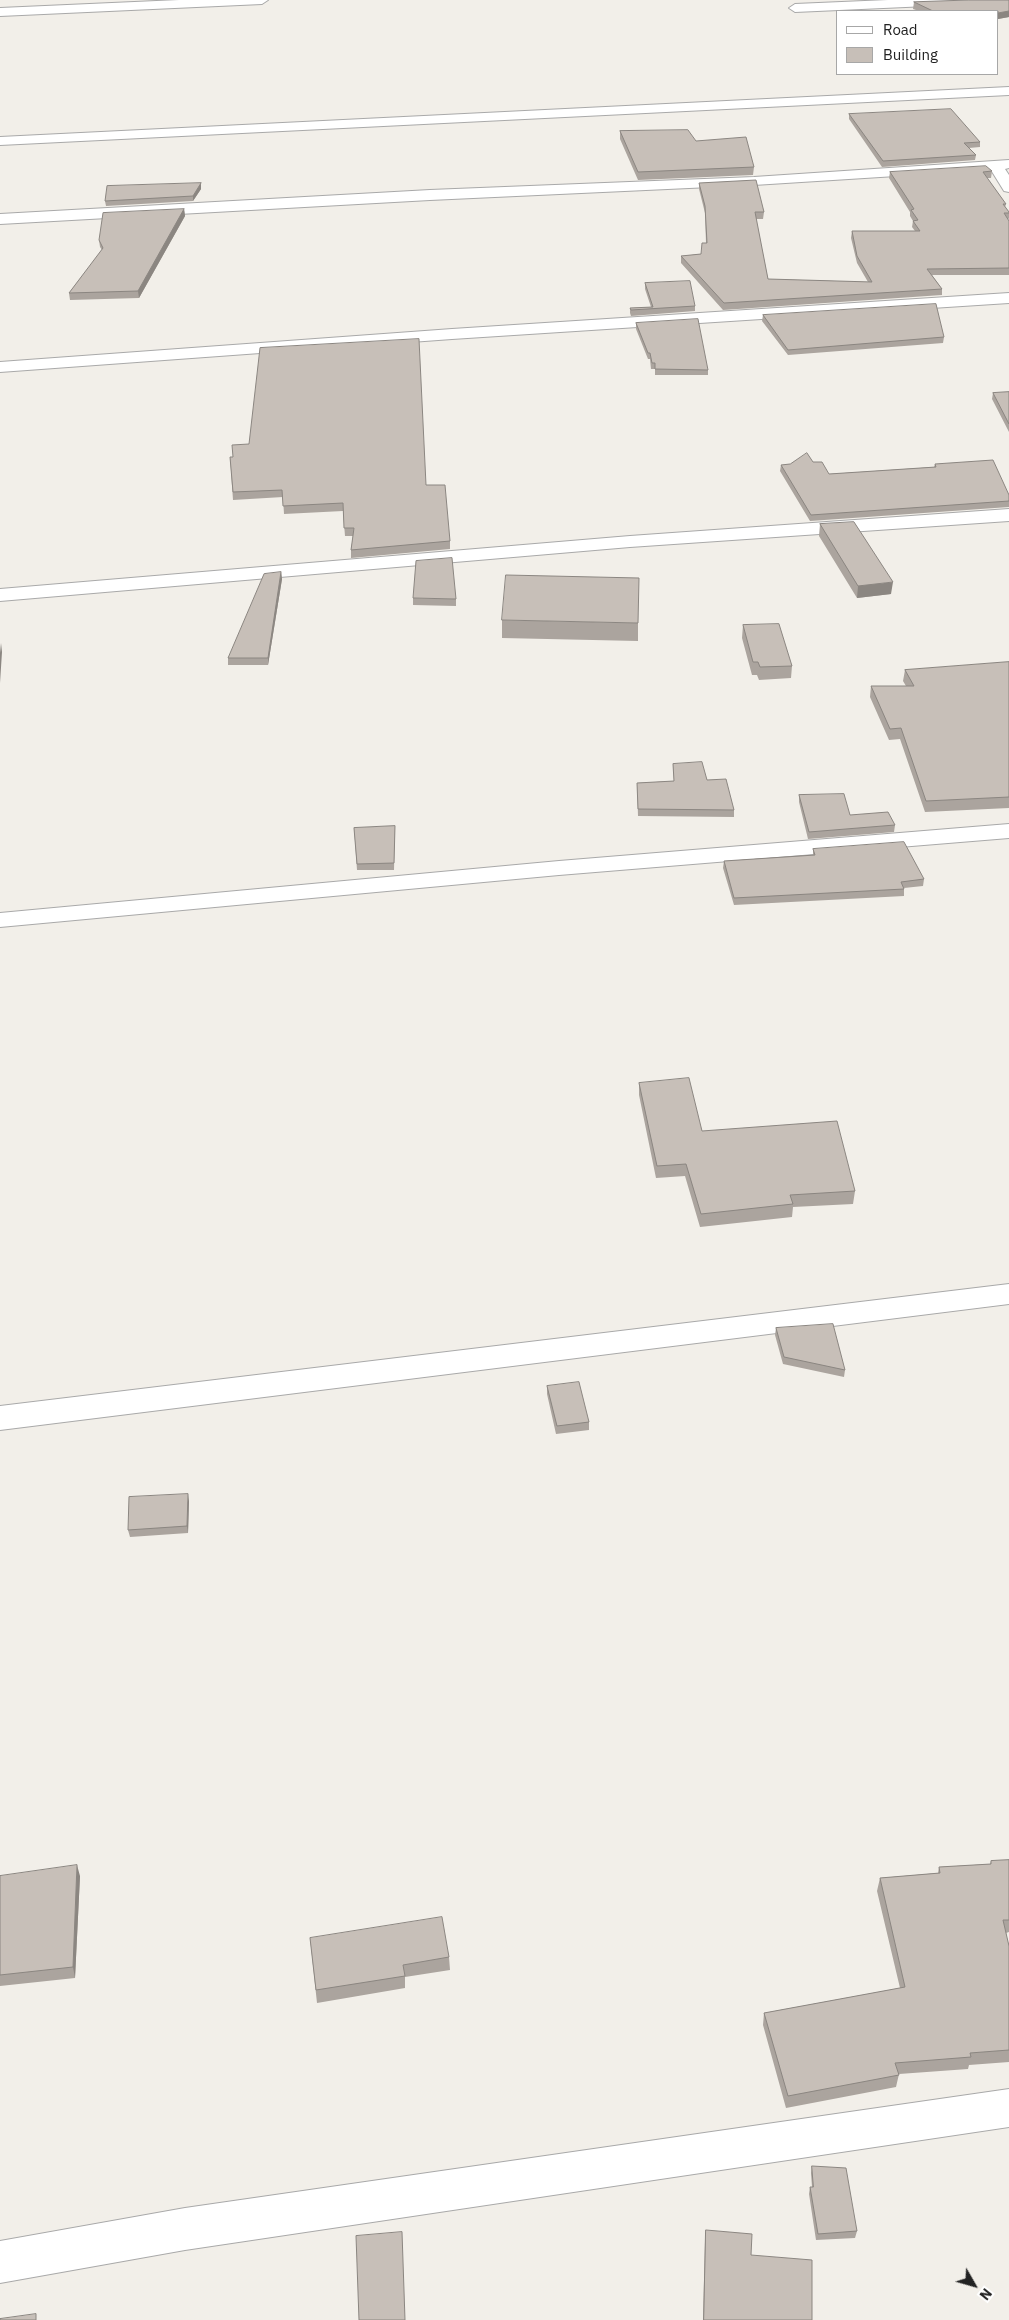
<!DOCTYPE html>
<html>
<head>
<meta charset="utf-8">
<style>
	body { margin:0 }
	#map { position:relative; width:1009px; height:2320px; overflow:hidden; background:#f2efe9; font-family:"IBM Plex Sans",sans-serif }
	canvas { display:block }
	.legend { position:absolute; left:836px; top:10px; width:162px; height:65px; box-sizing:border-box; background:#fff; border:1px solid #a7a7a7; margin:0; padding:6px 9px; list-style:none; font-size:15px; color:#222 }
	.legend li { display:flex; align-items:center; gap:10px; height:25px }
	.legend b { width:25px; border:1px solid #a7a7a7 }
	.north { position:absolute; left:949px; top:2260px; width:50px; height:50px; -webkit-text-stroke:4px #fff; paint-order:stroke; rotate:128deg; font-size:14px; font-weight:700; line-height:20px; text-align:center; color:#222 }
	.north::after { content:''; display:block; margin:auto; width:18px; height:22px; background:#222; clip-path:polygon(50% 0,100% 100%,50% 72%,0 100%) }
</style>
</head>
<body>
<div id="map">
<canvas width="1009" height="2320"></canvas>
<ul class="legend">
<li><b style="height:6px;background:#fff"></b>Road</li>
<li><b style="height:14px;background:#c7bfb8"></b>Building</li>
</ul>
<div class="north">N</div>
</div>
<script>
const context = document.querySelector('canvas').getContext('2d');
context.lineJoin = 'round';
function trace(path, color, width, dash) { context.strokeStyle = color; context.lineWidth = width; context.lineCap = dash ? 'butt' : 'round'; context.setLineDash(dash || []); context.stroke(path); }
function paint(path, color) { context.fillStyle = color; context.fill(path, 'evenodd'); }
const street = new Path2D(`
	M179 0H268L262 4 0 16V8Z
	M888 0H978L972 4 795 12 789 8 795 4Z
	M1009 87V95L0 145V137Z
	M1009 160V168L1005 169 1009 175V192L1004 191 991 170 754 185 430 200 0 224V214L430 190 754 177Z
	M1009 293V303L452 339 0 372V362L452 329Z
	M1009 509V521L630 547 0 601V589L630 536Z
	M1009 824V838L559 875 0 927V913L559 861Z
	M1009 1284V1304L0 1430V1406Z
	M1009 2089V2127L185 2250 0 2283V2241L185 2208Z`);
trace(street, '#a9a9a9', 2);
paint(street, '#fff');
paint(new Path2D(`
	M1009 0V17L998 19V11H919L913 9 914 2Z
	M849 114 980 142V147L969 148 976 155 975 160 882 167 849 119Z
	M620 131 696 141 754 167 753 175 638 180 620 139Z
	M992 171 991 178H987L1006 204 1005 207 1009 212V218L1008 220 1009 221V275H932L942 289V295L723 310 681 263V256L701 254 706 243 705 213 699 189V183L764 212 763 219H756L768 279 868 282 857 263 851 238 852 231H915L912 227 913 221 910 216V212L889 178 890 172Z
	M201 183V189L193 201 106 206 105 201Z
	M184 209 185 216 139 298 70 300 69 293 102 250 100 247 99 240Z
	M645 283 695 306V311L631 316 630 313V308L651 307 645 289Z
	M763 315 944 337 943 343 788 355 762 321Z
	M636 323 708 370V375H655V369H651L650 359H648L636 329Z
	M1009 392V432L992 399 993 393Z
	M230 457 426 485 450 541V549L351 558V550L353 536H345L343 511 284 514 283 497 233 500Z
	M813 462 829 474 934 467 935 464 1009 495V507L810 521 780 471 781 465Z
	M820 524 891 594 857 598 819 536Z
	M281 572 282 579 268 665H228V658Z
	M413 598 456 599V606L413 605Z
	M502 620 638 623V641L502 638Z
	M743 625 792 666 791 678 759 680 757 675H752L742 638Z
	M1009 662V808L925 812 900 739 889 740 870 697 871 686H906L903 681 905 670Z
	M673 764 707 780 734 810V817L638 816 637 783 674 781Z
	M799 795 850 815 895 825 894 832 808 839 799 802Z
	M395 826 394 870H357L354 828Z
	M813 849 924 879 923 886 904 888V896L734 905 723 868 724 861 813 855Z
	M639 1083 702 1131 855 1191 853 1204 793 1207 792 1217 700 1227 685 1176 656 1178 639 1095Z
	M776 1328 845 1370 844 1377 783 1364 775 1335Z
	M547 1386 589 1422V1430L556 1434 547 1394Z
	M189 1501 188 1533 130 1537 128 1530Z
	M1009 1860V1932L1006 1933 1009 1946V2062L969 2065 968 2069 899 2074 896 2087 786 2108 763 2025 764 2013 900 1988 877 1891 880 1878 938 1873 939 1867 990 1864 991 1861Z
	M0 1876H80L75 1978 0 1986Z
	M310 1938 449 1957 450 1970 405 1977V1988L317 2003Z
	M812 2166 857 2231 855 2238 816 2240 809 2194 810 2187H812L811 2173Z
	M706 2230 751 2255 812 2320H703L705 2242Z`), '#aba49e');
paint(new Path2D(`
	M1009 11V17L998 19V13Z
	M201 183V189L193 201V196Z
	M184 209 185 216 139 298 138 291Z
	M281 572 282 579 268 665V658Z
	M893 582 891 594 857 598 858 586Z
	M1 643 2 652 0 683V653Z
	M188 1494 189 1501 188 1533 187 1526Z
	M77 1865 80 1876 75 1978 73 1967Z`), '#8b8681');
const building = new Path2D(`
	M969 0H1009V11L998 13V11H933L914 2Z
	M951 109 980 142 964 143 976 155 883 161 849 114Z
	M688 130 696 141 746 137 754 167 638 172 620 131Z
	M986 166 992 171 983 172 1006 204H1003L1009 212V213H1004L1009 221V268L927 269 942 289 724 303 681 256 701 254 702 243H707L705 206 699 183 756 180 764 212H755L768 279 872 282 857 256 852 231H920L913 221 918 220 911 210 914 209 890 172Z
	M201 183 193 196 105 201 107 186Z
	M184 209 138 291 69 293 103 248 99 240 103 213Z
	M690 281 695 306 631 310 630 308 653 307 645 283Z
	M936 304 944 337 788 350 763 315Z
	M698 319 708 370 655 369V363H652L650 353H648L636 323Z
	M419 339 426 485H445L450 541 351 550 354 528H344L343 503 283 506 282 490 233 492 230 457H233L232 445 249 444 260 348Z
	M1009 392V424L993 393Z
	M807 453 813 462H822L829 474 936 467 935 464 993 460 1009 495V501L811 515 781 465 790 464Z
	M854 522 893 582 858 586 820 524Z
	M452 558 456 599 413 598 416 561Z
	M281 572 268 658H228L264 574Z
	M506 575 639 578 638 623 502 620Z
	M779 624 792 666 760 667 758 662H753L743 625Z
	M1009 662V797L926 801 901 728 890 729 871 686H914L905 670Z
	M702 762 707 780 726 779 734 810 638 809 637 783 674 781 673 764Z
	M844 794 850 815 888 812 895 825 809 832 799 795Z
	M395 826 394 863 357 864 354 828Z
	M904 842 924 879 901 882 904 889 734 898 724 861 815 855 813 849Z
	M689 1078 702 1131 837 1121 855 1191 790 1195 793 1204 701 1214 686 1164 657 1166 639 1083Z
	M833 1324 845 1370 784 1357 776 1328Z
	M579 1382 589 1422 557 1426 547 1386Z
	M188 1494 187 1526 128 1530 129 1497Z
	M1009 1860V1920H1003L1009 1946V2050L970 2053 971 2057 895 2063 899 2075 788 2096 764 2013 905 1987 880 1878 940 1873 939 1867 991 1864V1861Z
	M77 1865 73 1967 0 1975V1876Z
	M442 1917 449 1957 403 1965 405 1976 316 1990 310 1938Z
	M812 2166 846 2168 857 2231 818 2234 810 2187H813Z
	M706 2230 752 2234 751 2255 812 2260V2320H704Z
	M402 2232 405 2320H359L356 2236Z
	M36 2314V2320H0V2319Z`);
paint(building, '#c7bfb8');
trace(building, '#8b8681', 1);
</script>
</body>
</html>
